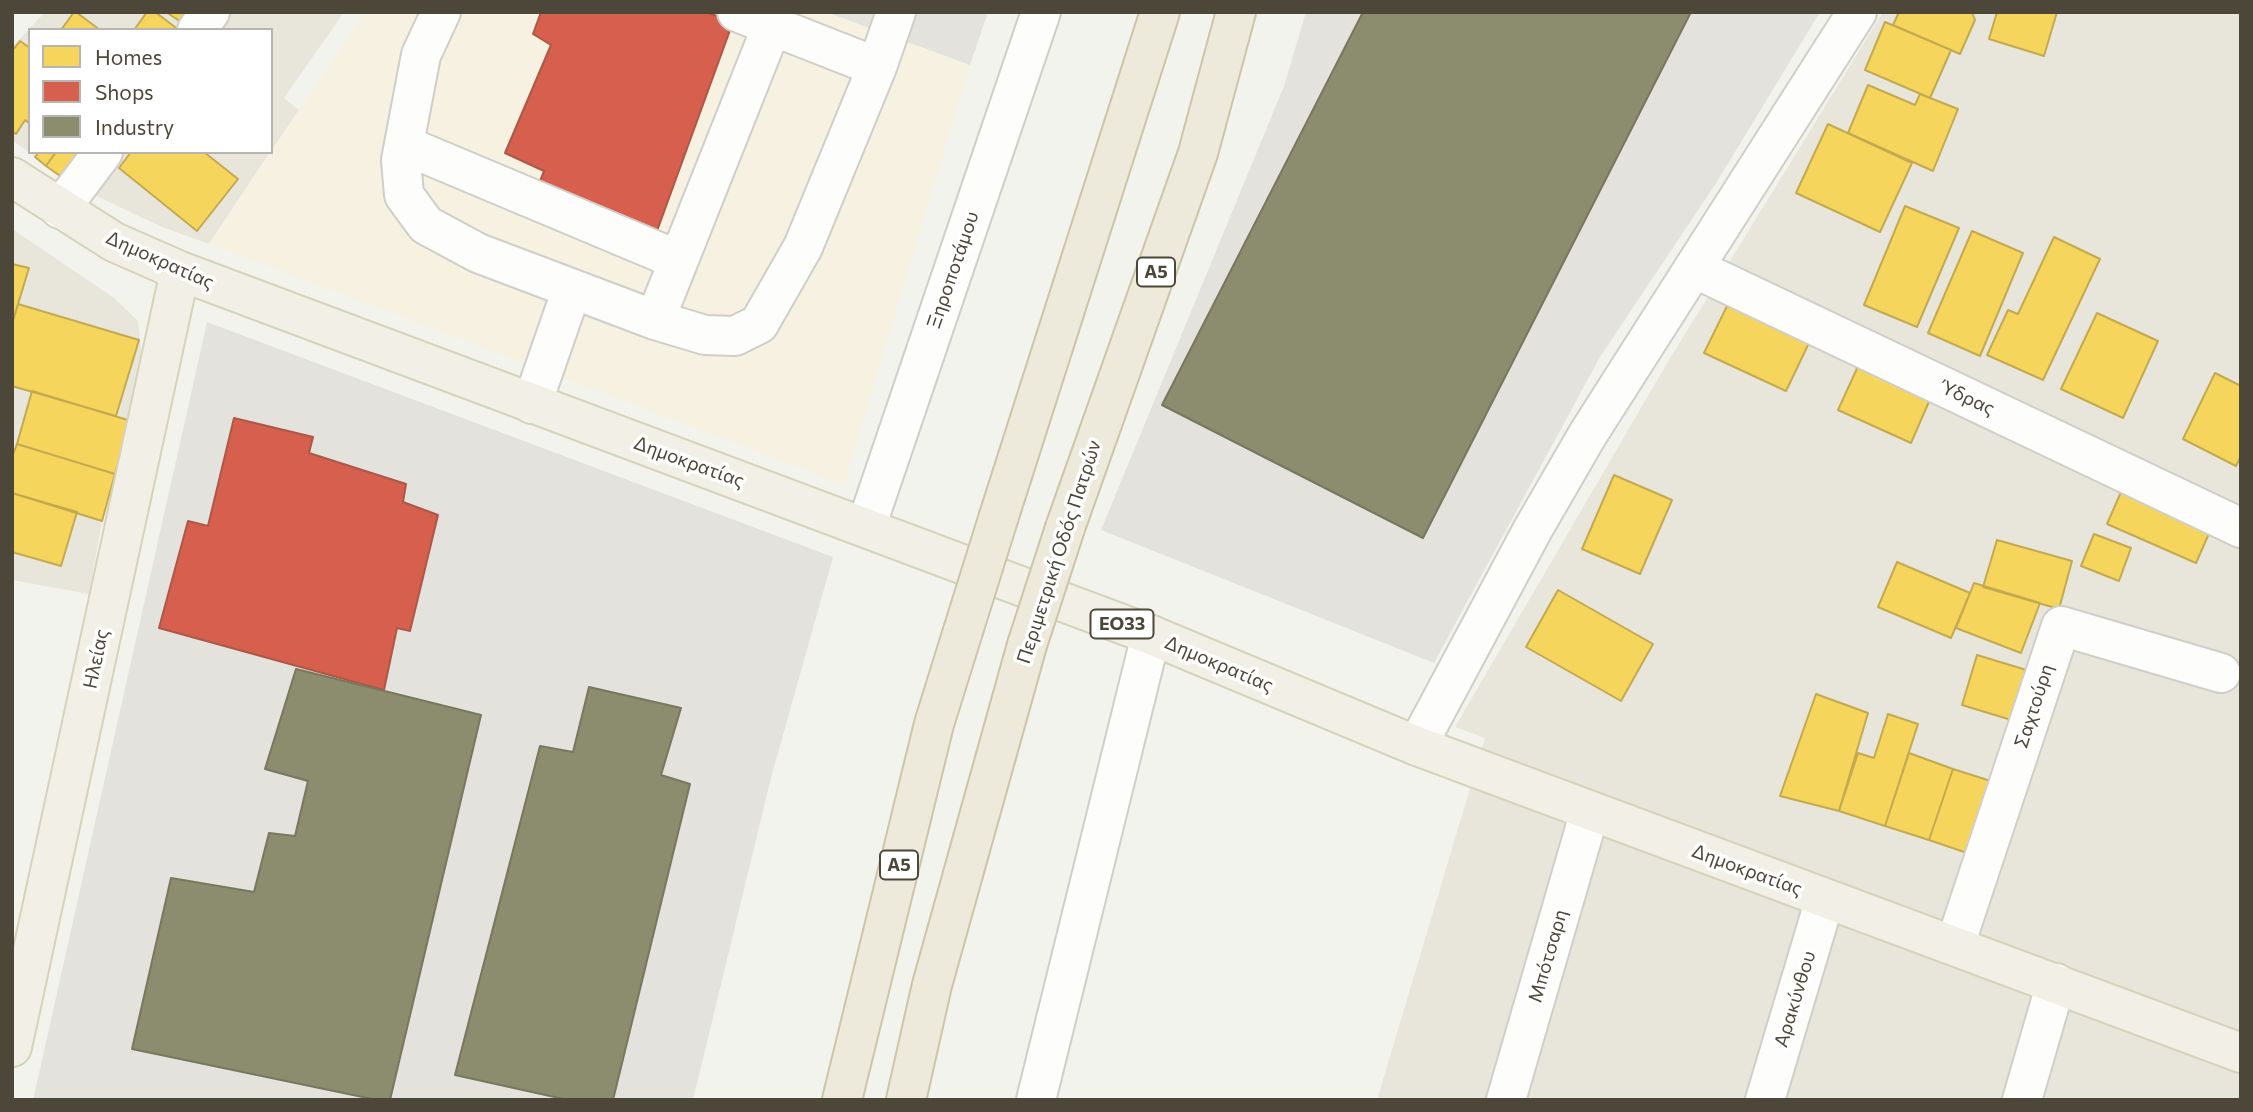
<!DOCTYPE html>
<html>
<head>
<meta charset="utf-8">
<style>
	body { margin:0 }
	#map { position:relative; width:2253px; height:1112px; overflow:hidden; background:#f3f3ee; font-family:Commissioner,sans-serif }
	canvas { display:block }
	.frame { position:absolute; inset:0; border:14px solid #4c4738; pointer-events:none }
	.legend { position:absolute; left:28px; top:28px; width:245px; height:126px; box-sizing:border-box; background:#fff; border:2px solid #b7b5af; margin:0; padding:9px 12px; list-style:none; font-size:21px; color:#4c4738 }
	.legend li { display:flex; align-items:center; gap:14px; height:35px }
	.legend b { width:35px; border:2px solid #b7b5af }
</style>
</head>
<body>
<div id="map">
<canvas width="2253" height="1112"></canvas>
<div class="frame"></div>
<ul class="legend">
<li><b style="height:19px;background:#f6d55c"></b>Homes</li>
<li><b style="height:19px;background:#d6604d"></b>Shops</li>
<li><b style="height:19px;background:#8c8c6e"></b>Industry</li>
</ul>
</div>
<script>
const context = document.querySelector('canvas').getContext('2d');
context.lineJoin = 'round';
function paint(path, color) { context.fillStyle = color; context.fill(path, 'evenodd'); }
function trace(path, color, width, dash) { context.strokeStyle = color; context.lineWidth = width; context.lineCap = dash ? 'butt' : 'round'; context.setLineDash(dash || []); context.stroke(path); }
function label(font, color, halo, rows, align = 'center') {
  context.font = font + ' Commissioner,sans-serif'; context.lineWidth = 7; context.setLineDash([]); context.textBaseline = 'middle'; context.strokeStyle = halo; context.fillStyle = color; for (const [text, x, y, turn = 0] of rows) {
    context.save(); context.translate(x, y); context.rotate((+turn || 0) * Math.PI / 180); context.textAlign = isNaN(turn) ? turn : align; if (halo) context.strokeText(text, 0, 0); context.fillText(text, 0, 0); context.restore();
  }
}
paint(new Path2D(`
	M45 12H344L284 98 299 110 271 151V30H30V152H270L209 244 162 227 73 185 12 140V47Z
	M1883 12H2241V1100H1377L1485 738 1455 727 1666 365Z
	M12 229 113 297 138 321 143 364 102 521 89 594 12 580Z`), '#e8e6db');
paint(new Path2D(`
	M365 12H826L970 65 844 485 209 244Z`), '#f6f1e1');
paint(new Path2D(`
	M826 12H988L970 65Z
	M1306 12H1820L1715 185 1600 357 1434 663 1101 530 1284 86Z
	M207 322 833 557 771 778 693 1100H33Z`), '#e4e2dc');
const homes = new Path2D(`
	M74 12H76L100 30H61Z
	M147 12H155L179 30H134Z
	M166 12H196L187 26Z
	M1899 12H1972L1975 20 1960 54 1893 25Z
	M1997 12H2057L2044 56 1989 39Z
	M1885 22 1951 50 1930 98 1865 70Z
	M20 41 30 48V124L25 120 16 134 12 131V51Z
	M1868 85 1915 105 1920 94 1958 109 1933 171 1848 133Z
	M1828 124 1912 163 1880 232 1796 193Z
	M39 152H56L46 166 35 157Z
	M56 152H97L73 185 46 166Z
	M131 152H204L238 179 197 231 119 168Z
	M1905 206 1959 228 1917 327 1864 305Z
	M1972 231 2023 253 1980 356 1928 333Z
	M2054 237 2100 259 2043 380 1987 355 2008 310 2018 314Z
	M12 264 29 268 12 324Z
	M18 304 139 340 116 416 12 386V324Z
	M1728 304 1809 343 1786 391 1704 353Z
	M2097 313 2158 341 2123 418 2061 389Z
	M1859 364 1931 397 1911 443 1838 410Z
	M2215 373 2241 386V456L2236 466 2183 439Z
	M32 391 131 421 115 474 17 444Z
	M17 444 115 474 102 521 12 493V457Z
	M1614 475 1672 500 1640 574 1582 549Z
	M2125 483 2214 522 2196 563 2107 524Z
	M12 493 77 512 61 566 12 552Z
	M2094 534 2131 548 2119 581 2081 566Z
	M1997 540 2072 561 2059 609 1983 587Z
	M1897 562 1970 593 1951 638 1878 607Z
	M1974 583 2040 603 2021 653 1956 628Z
	M1558 590 1653 644 1621 701 1526 647Z
	M1977 655 2033 672 2018 722 1962 705Z
	M1816 694 1868 713 1839 811 1780 796Z
	M1888 714 1918 724 1885 826 1839 811 1858 753 1874 758Z
	M1909 753 1953 769 1929 840 1885 826Z
	M1953 769 1997 783 1973 855 1929 840Z`);
paint(homes, '#f6d55c');
trace(homes, '#c3aa51', 2);
const shops = new Path2D(`
	M541 12H706L733 22 657 231 538 186 544 171 505 153 551 45 533 34Z
	M234 418 313 437 309 453 406 484 403 502 438 515 410 631 397 628 384 690 159 628 188 521 208 526Z`);
paint(shops, '#d6604d');
trace(shops, '#ad5847', 2);
const industry = new Path2D(`
	M1363 12H1691L1423 538 1162 405Z
	M296 669 481 715 390 1100H377L132 1049 171 878 254 892 269 833 295 836 308 781 265 769Z
	M589 687 681 708 661 775 690 784 613 1100H568L455 1075 540 746 573 752Z`);
paint(industry, '#8c8c6e');
trace(industry, '#79775e', 2);
const minor = new Path2D(`
	M441 12 421 55 401 160 404 195 426 225 478 253 655 320 705 335 735 336 759 324 803 247 877 67 896 12
	M737 12 877 67
	M197 30 210 12
	M404 145 678 260
	M60 209 103 152
	M1694 268 2241 528
	M655 320 772 26
	M532 404 572 289
	M866 527 1041 12
	M1417 746 1533 529 1588 434 1857 12
	M1955 945 2061 626 2221 673
	M1036 1100 1151 635
	M1506 1100 1590 811
	M1765 1100 1825 899
	M2022 1100 2056 983`);
const major = new Path2D(`
	M12 177 114 242 180 271 1151 635 1417 746 2241 1053
	M12 1047 180 271`);
const highway = new Path2D(`
	M999 516 1160 12
	M1065 528 1198 153 1236 12
	M842 1100 934 724 963 631
	M906 1100 932 985 1027 645`);
trace(minor, '#d0cec8', 42);
trace(major, '#d7d3ba', 42);
trace(highway, '#cdc5a8', 42);
trace(minor, '#fdfdfc', 38);
trace(major, '#f2f0e6', 38);
trace(highway, '#edeadb', 38);
const highwayBridge = new Path2D(`
	M963 631 999 516
	M1027 645 1065 528`);
trace(highwayBridge, '#cdc5a8', 42, []);
trace(highwayBridge, '#edeadb', 38);
for (const [x, y, w] of [
	[1156,272,38],
	[1122,624,63],
	[899,865,38]
]) { const box = new Path2D(); box.roundRect(x - w / 2, y - 14.5, w, 29, 5); context.fillStyle = '#fff'; context.fill(box); trace(box, '#4c4738', 2); }
label('bold 18px', '#4c4738', null, [
	["Α5",1156,272],
	["ΕΟ33",1122,624],
	["Α5",899,865]
]);
label('19px', '#4c4738', '#fff', [
	["Δημοκρατίας",160,260,24],
	["Ξηροποτάμου",953,270,-71],
	["Ύδρας",1968,398,25],
	["Δημοκρατίας",689,462,20],
	["Περιμετρική Οδός Πατρών",1059,552,-72],
	["Ηλείας",96,659,-78],
	["Δημοκρατίας",1219,664,23],
	["Σαχτούρη",2034,706,-72],
	["Δημοκρατίας",1747,870,20],
	["Μπότσαρη",1548,956,-74],
	["Αρακύνθου",1795,999,-73]
]);
</script>
</body>
</html>
